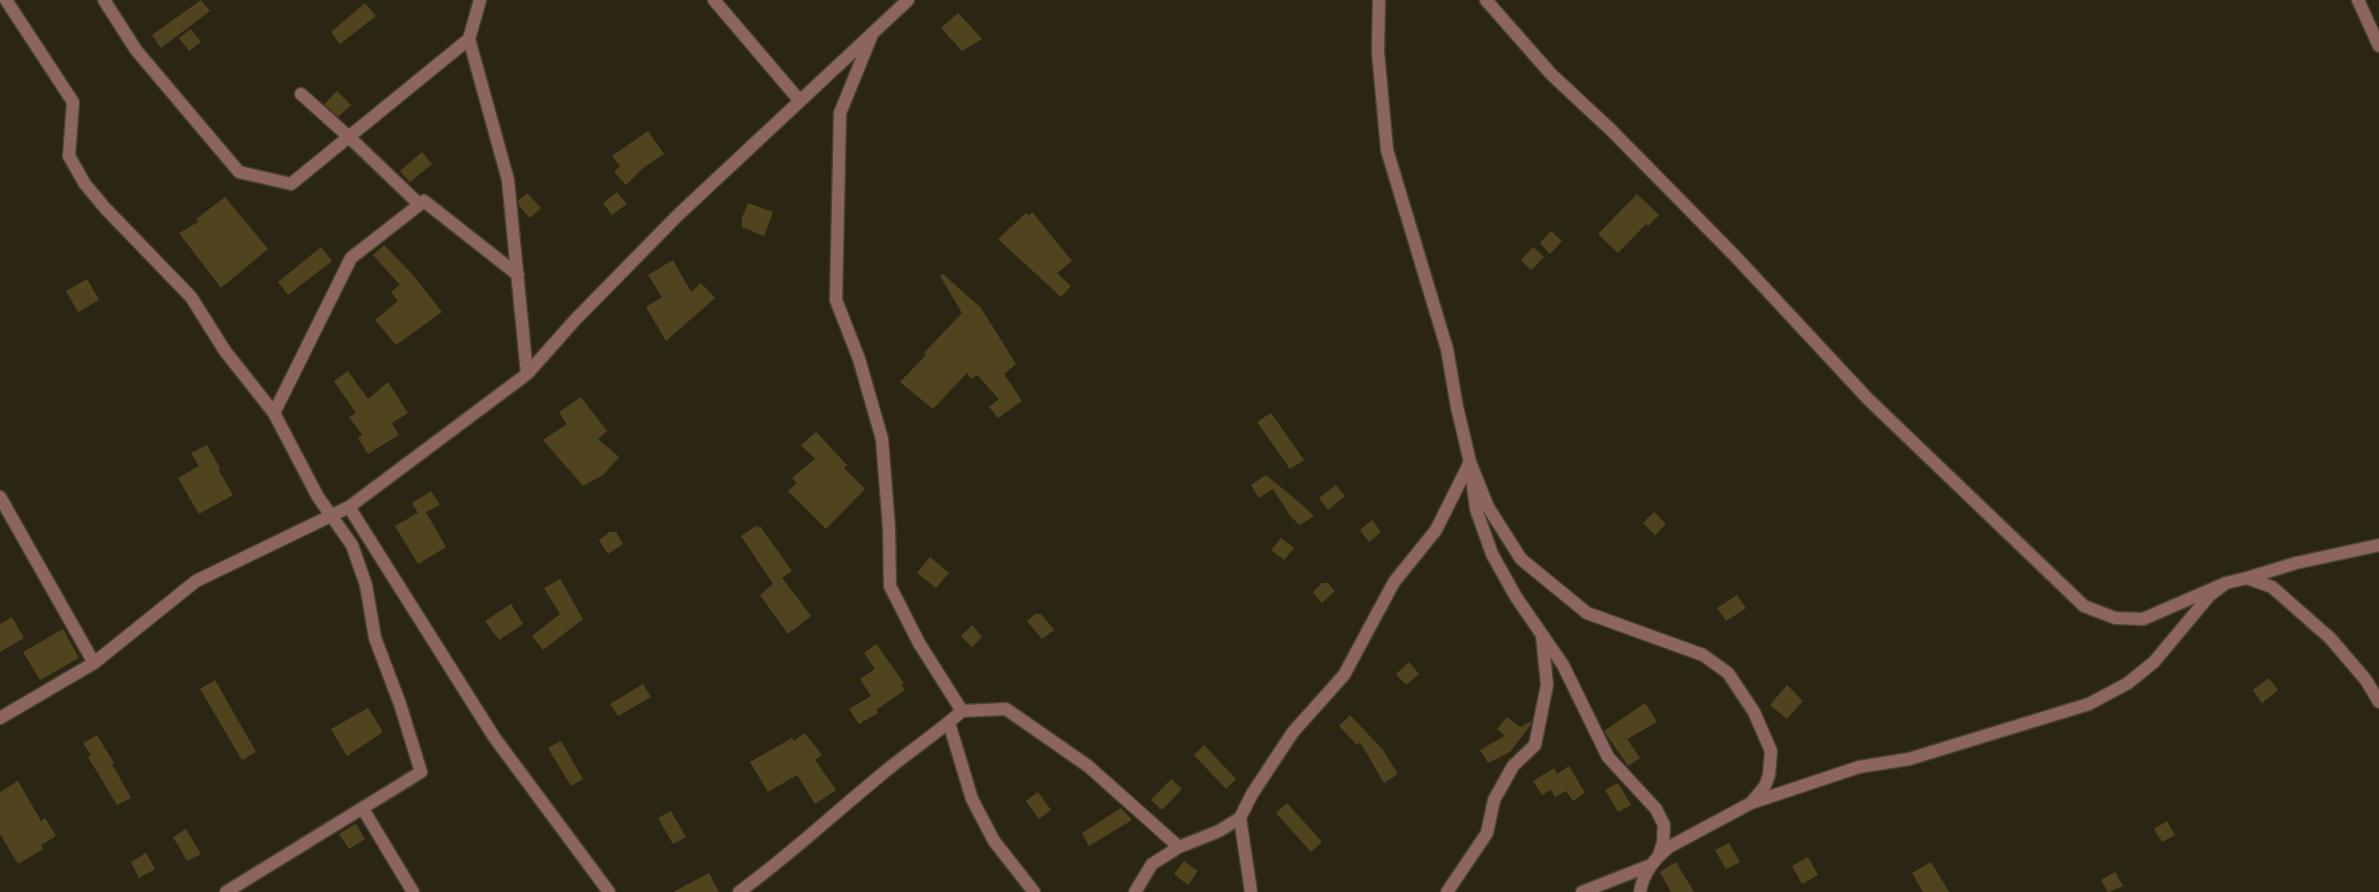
<!DOCTYPE html>
<html>
<head>
<meta charset="utf-8">
<style>
	body { margin:0 }
	canvas { display:block; background:#2b2614 }
</style>
</head>
<body>
<canvas width="2379" height="892"></canvas>
<script>
const context = document.querySelector('canvas').getContext('2d');
context.lineJoin = 'round';
function paint(path, color) { context.fillStyle = color; context.fill(path, 'evenodd'); }
function trace(path, color, width, dash) { context.strokeStyle = color; context.lineWidth = width; context.lineCap = dash ? 'butt' : 'round'; context.setLineDash(dash || []); context.stroke(path); }
paint(new Path2D(`
	M201 0 210 11 161 48 152 35Z
	M365 3 376 16 340 44 331 32Z
	M958 13 982 39 962 51 941 28Z
	M191 29 201 42 189 51 179 38Z
	M337 91 351 105 338 117 324 104Z
	M648 131 664 154 643 168 626 185 614 172 620 166 612 156Z
	M422 152 432 164 410 182 400 171Z
	M617 192 627 204 612 215 603 203Z
	M527 193 541 208 530 218 519 206 518 201Z
	M1637 194 1659 215 1648 226 1646 224 1618 253 1598 234Z
	M225 197 268 249 221 288 179 233 198 222 196 219Z
	M748 203 773 212 764 236 742 227V218Z
	M1032 212 1072 261 1057 273 1071 286 1061 297 998 239 1026 213 1029 216Z
	M1551 231 1562 241 1550 254 1540 243Z
	M384 245 413 275 442 312 396 345 375 320 398 301 391 292 400 285 373 255Z
	M321 247 332 261 288 295 278 282Z
	M1533 247 1544 257 1531 270 1521 260Z
	M673 260 691 292 701 283 715 298 666 341 646 307 662 297 648 275Z
	M943 274 981 308 1016 364 1004 374 1022 401 998 418 989 407 999 399 977 375 971 379 967 373 933 409 900 382 926 355 924 353 962 313 940 276Z
	M87 279 99 300 78 312 66 291Z
	M348 371 368 399 388 382 408 413 392 423 399 435 368 454 358 438 362 435 349 417 356 413 334 381Z
	M581 397 607 431 598 439 619 457 603 475 583 486 543 440 567 424 559 412Z
	M1271 413 1304 460 1290 469 1257 422Z
	M816 432 847 465 844 468 865 489 826 529 788 491 797 483 792 478 815 459 801 445Z
	M207 445 220 468 219 471 233 495 199 514 178 478 199 466 191 453Z
	M1266 475 1301 504 1314 516 1300 525 1291 517 1273 489 1259 498 1251 485Z
	M1336 485 1345 496 1328 510 1319 498Z
	M431 491 440 505 426 512 446 547 418 564 395 526 418 513 412 503Z
	M1654 512 1666 524 1655 535 1643 523Z
	M1372 520 1381 532 1369 542 1360 530Z
	M756 526 758 528 760 526 792 571 782 578 811 616 788 634 760 595 773 584 741 536Z
	M610 532H616L623 544 608 554 599 540Z
	M1281 538 1294 548 1284 560 1271 550Z
	M930 557 949 573 936 588 917 573Z
	M560 579 583 619 543 650 532 636 560 614 544 588Z
	M1322 583H1328L1335 591 1322 603 1313 592Z
	M1737 595 1746 608 1726 621 1717 608Z
	M511 604 523 624 499 640 485 621Z
	M1035 614H1041L1054 630 1042 639 1027 621Z
	M12 617 24 638 0 652V624Z
	M972 625 982 637 972 647 961 636Z
	M63 629 79 658 40 680 23 652Z
	M876 644 904 683 901 685 905 690 876 710 878 713 859 724 849 709 871 696 860 679 875 669 864 653Z
	M1409 662 1419 674 1406 685 1396 674Z
	M2269 678 2278 690 2262 703 2253 690Z
	M215 680 256 752 242 760 200 689Z
	M643 684 651 697 618 716 610 704Z
	M1787 685 1803 701 1787 719 1770 705Z
	M1645 703 1657 722 1627 739 1640 758 1628 766 1604 731Z
	M368 708 383 732 347 756 331 729Z
	M1350 715 1383 750 1398 774 1384 783 1360 742 1357 745 1339 726Z
	M1507 717 1520 727 1532 721 1530 726 1510 752 1488 763 1480 750 1505 736 1497 729Z
	M805 733 822 755 815 760 836 790 815 804 797 775 768 792 750 762 792 738 794 741Z
	M97 735 114 763 112 764 131 798 117 805 88 757 91 755 83 743Z
	M561 741 583 779 571 786 548 748Z
	M1204 745 1236 779 1226 789 1194 755Z
	M1569 766 1585 793 1573 801 1566 791 1555 797 1551 790 1542 795 1533 781 1554 768 1557 774Z
	M1171 779 1182 789 1162 810 1151 800Z
	M18 781 41 821 45 818 56 836 41 845 43 849 18 864 0 834V792Z
	M1618 783 1631 805 1618 812 1605 790Z
	M1038 792 1051 810 1039 819 1026 801Z
	M1287 803 1322 842 1311 852 1276 813Z
	M1121 808 1132 820 1089 846 1082 833Z
	M671 811 686 837 673 844 658 818Z
	M2167 821 2175 835 2162 842 2154 829Z
	M356 824 365 839 349 849 339 834Z
	M186 829 201 854 187 861 173 837Z
	M1729 843 1740 862 1726 869 1715 850Z
	M146 853 155 869 139 878 131 862Z
	M1808 857 1818 875 1802 884 1792 866Z
	M1184 861 1198 871 1188 885 1174 874Z
	M1676 862 1694 892H1671L1660 872Z
	M1931 862 1949 892H1923L1912 873Z
	M2115 872 2123 886 2108 892 2101 880Z
	M709 873 719 892H673Z`), '#50441f');
const minor = new Path2D(`
	M6 0 73 102 69 156 85 184 105 208 191 297 225 351 274 413 318 497 352 545 366 585 375 638 400 704 421 772 226 892
	M104 0 136 50 239 172 291 184 469 39
	M480 0 469 39 508 180 527 374
	M714 0 800 101
	M1379 0 1378 52 1387 150 1447 349 1457 407 1470 462 1488 507 1521 559 1587 613 1703 655 1728 673 1754 712 1771 751 1769 775 1765 786 1751 803 1669 847C1654 859 1643 873 1640 892
	M1486 0 1551 74 1611 130 1735 256 1868 399 2084 606 2115 618 2143 619 2226 583
	M2358 0 2379 46
	M301 94 349 137 419 204
	M274 413 351 258 424 201 518 275
	M1472 478 1476 509 1492 554 1516 597 1563 665 1608 757 1656 809 1664 825 1663 843 1659 855
	M0 497 94 663
	M2247 578 2296 563 2379 545
	M962 711 1006 709 1088 766 1179 847 1219 831 1240 818 1252 794 1293 732 1344 675 1394 582 1436 530 1470 462
	M0 718 94 663 196 581 349 507
	M949 723 972 799 994 841 1034 892
	M1751 803 1859 767 1909 759 2089 704 2128 683 2154 662 2210 595 2226 583 2247 578 2272 587 2330 638 2366 680 2379 702
	M363 809 413 892
	M1240 818 1251 892
	M609 892 494 737 349 507 527 374 575 320 678 215 908 0
	M739 892C789 856 833 814 881 775 907 753 936 734 962 711L919 643 890 586 889 528 882 439 859 359 836 300 840 113 871 37
	M1135 892 1152 864 1179 847
	M1447 892 1487 833 1494 800 1513 766 1535 745 1547 685 1542 635
	M1582 892 1651 865`);
trace(minor, '#474231', 15);
trace(minor, '#8d6560', 12);
</script>
</body>
</html>
